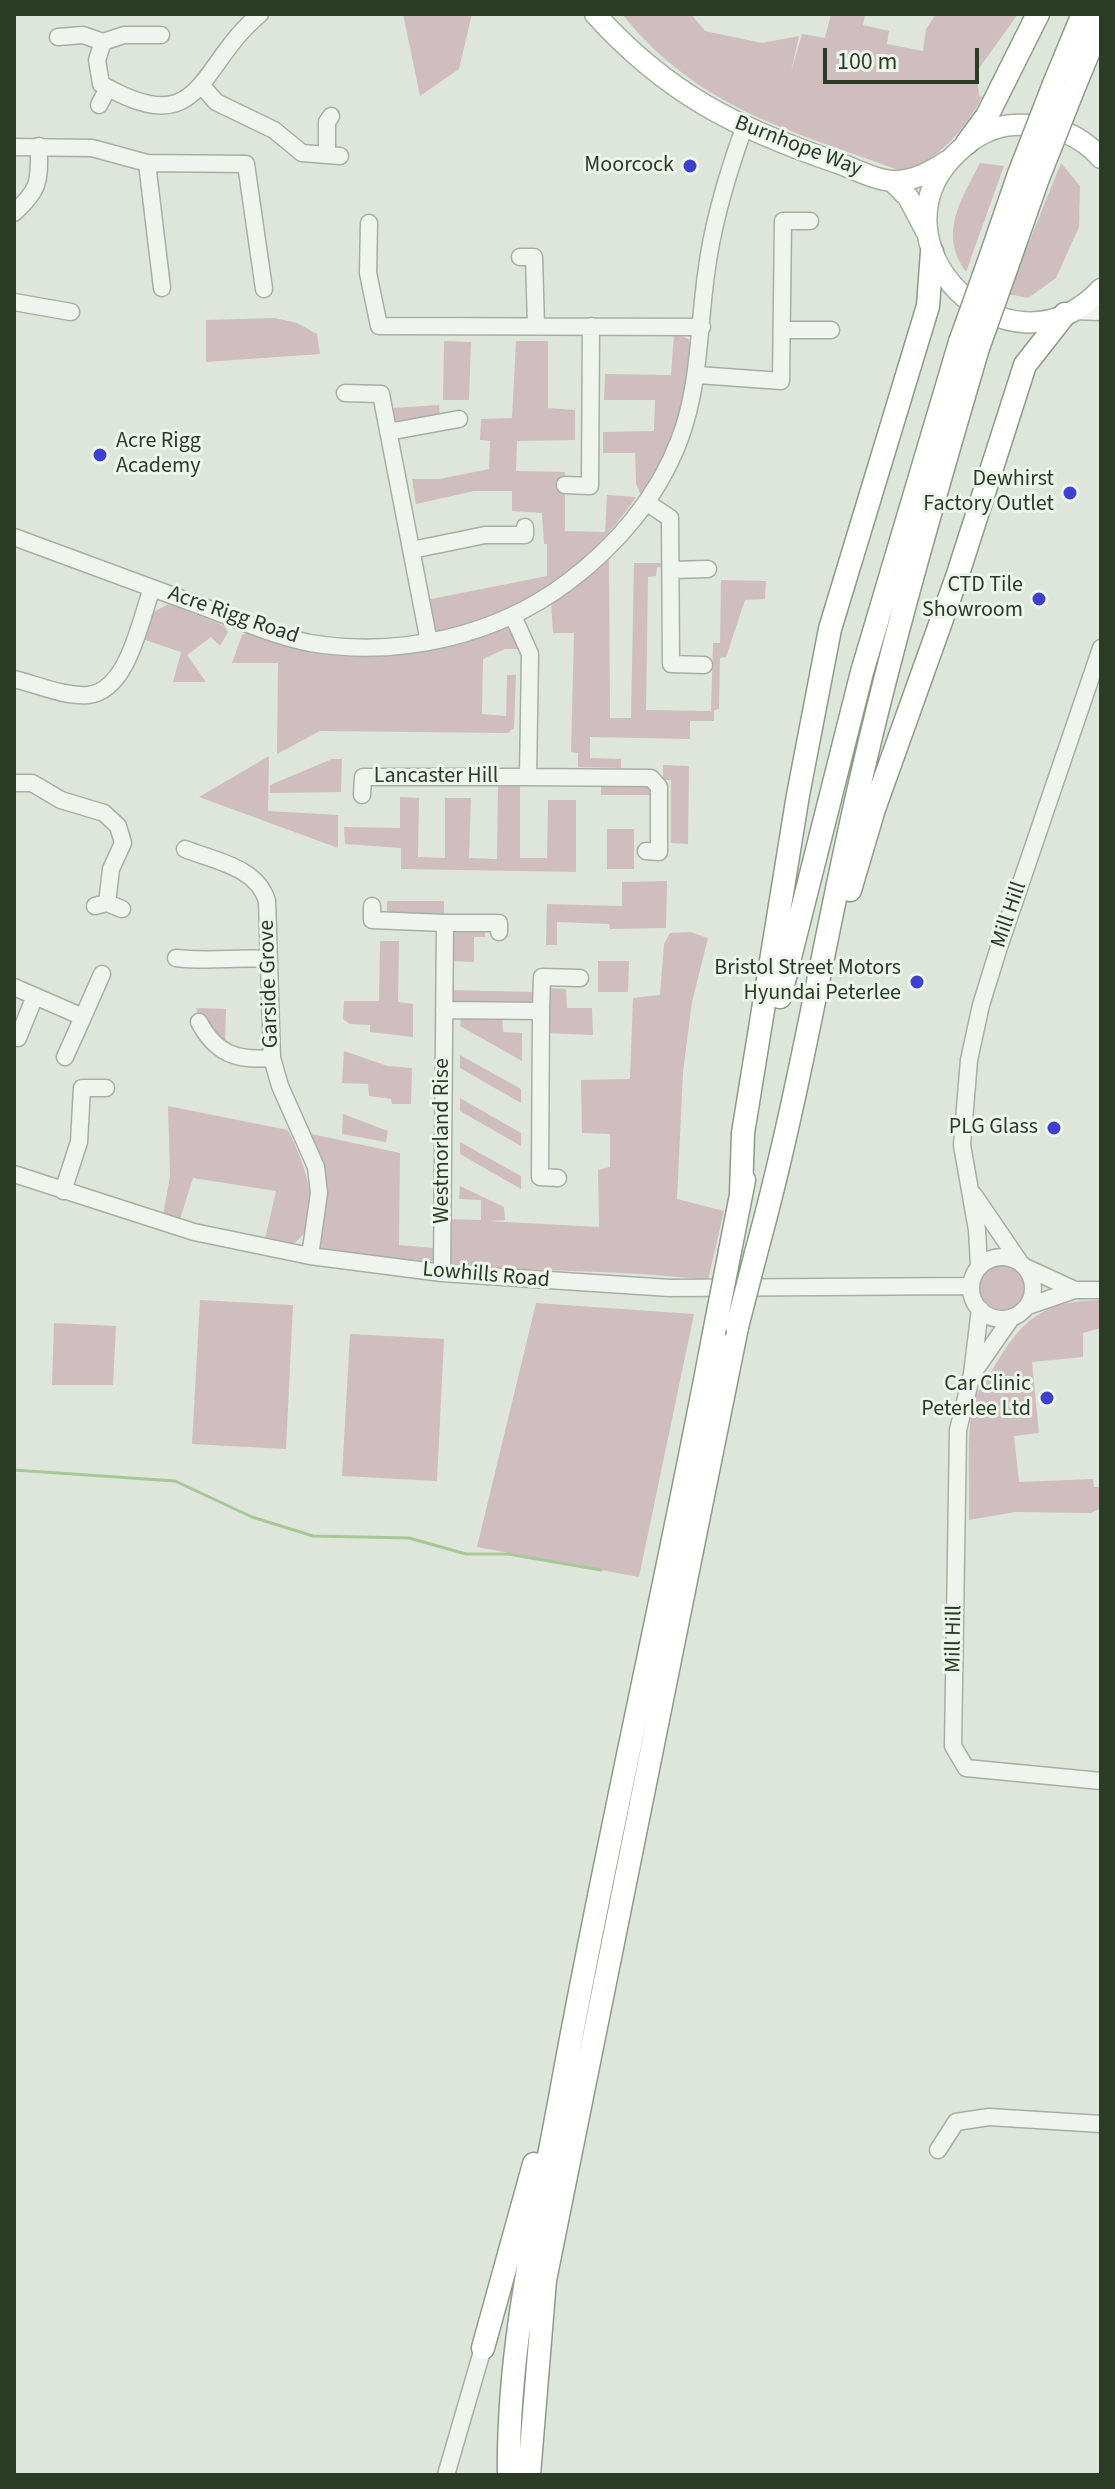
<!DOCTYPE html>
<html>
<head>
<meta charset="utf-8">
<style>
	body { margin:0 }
	#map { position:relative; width:1115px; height:2489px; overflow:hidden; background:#dee6db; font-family:"Source Sans 3",sans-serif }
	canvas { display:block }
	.frame { position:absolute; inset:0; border:16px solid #2b3c25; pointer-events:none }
	.scale { position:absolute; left:823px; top:48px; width:156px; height:36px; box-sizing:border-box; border:4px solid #2b3c25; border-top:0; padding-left:10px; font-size:24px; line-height:28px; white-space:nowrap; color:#2b3c25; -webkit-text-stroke:6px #edf4eb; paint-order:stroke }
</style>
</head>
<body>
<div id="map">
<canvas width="1115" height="2489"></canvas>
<div class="frame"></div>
<div class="scale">100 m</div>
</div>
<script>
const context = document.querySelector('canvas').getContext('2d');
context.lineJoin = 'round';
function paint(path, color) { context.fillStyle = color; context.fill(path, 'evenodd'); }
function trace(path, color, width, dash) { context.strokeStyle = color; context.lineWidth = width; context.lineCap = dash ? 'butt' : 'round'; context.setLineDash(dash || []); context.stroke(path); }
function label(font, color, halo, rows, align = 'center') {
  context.font = font + ' "Source Sans 3",sans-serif'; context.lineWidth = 6; context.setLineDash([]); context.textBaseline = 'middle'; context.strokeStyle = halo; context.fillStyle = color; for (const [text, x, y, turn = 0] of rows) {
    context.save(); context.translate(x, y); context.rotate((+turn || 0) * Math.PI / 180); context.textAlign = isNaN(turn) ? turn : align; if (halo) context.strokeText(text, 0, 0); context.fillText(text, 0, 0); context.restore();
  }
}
paint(new Path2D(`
	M403 14H472L459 69 420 96Z
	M622 14H691L705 31 762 43 799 36 791 72 802 34 825 38 831 14H865L863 25 889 31 887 44 923 51 926 29 936 14H1018L977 71 979 96 982 97C967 127 936 164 901 171 791 130 699 110 622 14Z
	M980 163 1004 166 966 272C938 234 961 200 980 163Z
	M1061 163 1080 186 1079 227 1056 278 1028 298 1008 294Z
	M275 318 297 323 317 334 320 354 206 362V320Z
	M674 333 689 339C697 392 669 452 641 495L636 484 635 453H603V432L654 431 655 400H604L605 374 671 375Z
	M444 341 471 342 469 400H443Z
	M516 341H548V408L575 410V440L517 441 516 471 565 472V531L605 532 607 495 636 497C587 569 526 612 441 633L430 626 426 600 547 576V544H544L542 513 512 511V491H474L416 504 412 479H439L489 469 490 441 480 440 481 419 512 418Z
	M439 405 440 417 399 425 393 423 390 411 393 408Z
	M609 558 610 718H631L634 563H663V567H657L656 576 648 577 646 710 711 711 713 643H720L721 580 766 581 765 599 745 600 726 657 720 658 719 709 714 710V721H690V739L590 737V758L621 759V768L578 767V753L571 752 574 633H553L551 601Z
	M169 604 225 626 228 632 220 646 211 637 187 655 206 682H173L181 652 142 639 149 614Z
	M509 624 520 649H505L483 659 482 714 506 716 507 675H516L514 728 508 733 320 731 277 754 278 663H232L242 635 248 632 393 654 419 652Z
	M269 756 268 811 338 815V848L199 797Z
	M332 759H342L341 792 270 793V785Z
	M663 765 689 766 688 844 671 843V780H663Z
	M498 784H520V858H547L548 800H576V872L401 869V848L345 844 344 827 400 828V797L419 798 418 857 445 858V798H471L469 858 497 859Z
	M601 784 644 785 653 790V795H601Z
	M607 829H634V869H607Z
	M667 881 666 928 610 929 609 924 557 922V945H546L547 904 622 906V882Z
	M387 901H444V917L387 916Z
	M451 930H485V937H474V962L449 961Z
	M690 932 708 938 692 1002 683 1072 677 1199 724 1211 708 1280C622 1270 534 1271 447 1266V1219L481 1220V1200L459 1199 460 1186 504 1207 505 1220 488 1221 599 1227 598 1170 610 1167V1134L582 1133 581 1080 630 1079 633 998 660 995 664 944 670 933Z
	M380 941H399L398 1002 413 1004V1037L370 1032V1025L350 1024 343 1019 344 1001H379Z
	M598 961H629L628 992H598Z
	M547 988 566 989 567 1008H592L593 1035 545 1033Z
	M449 990 534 992 532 1002 449 1004Z
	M196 1008 226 1009 225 1049 199 1018Z
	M461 1014 502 1015 503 1032 522 1033V1061L460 1026Z
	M344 1051 388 1066 412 1068 411 1104H392L391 1099 369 1096 368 1084 342 1083Z
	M460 1055 521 1089V1103L460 1068Z
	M460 1098 521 1133V1146L460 1111Z
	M168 1106 288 1130C303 1161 329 1221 292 1245L265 1239 276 1191 193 1178 180 1219 163 1215 170 1176Z
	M343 1114 388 1131 386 1142 342 1134Z
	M307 1133 400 1153 399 1245 434 1248V1260L422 1266 317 1252Z
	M460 1142 521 1176V1189L460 1154Z
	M980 1287a23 23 0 1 1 46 0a23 23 0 1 1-46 0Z
	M200 1300 293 1305 286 1449 192 1444Z
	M1101 1300V1328L1083 1333V1357L1032 1362 1039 1433 1014 1436 1019 1482 1093 1479 1094 1487H1101L1099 1509 1091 1513 1015 1512 969 1520C970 1487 966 1435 973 1404 976 1393 985 1381 991 1372 1021 1321 1040 1301 1101 1300Z
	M536 1303 694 1314 639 1577 477 1547Z
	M54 1323 116 1326 113 1385H52Z
	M350 1334 444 1339 437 1481 342 1476Z`), '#d0bdbf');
trace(new Path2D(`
	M14 1470 175 1481 252 1517 313 1536 409 1538 466 1554H508L601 1570`), '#a7c796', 3);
const minor = new Path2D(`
	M161 35H124L103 42 97 60 101 84C204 143 196 67 260 14
	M58 37 83 35 103 42
	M203 87 216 102 274 130 302 153 340 156
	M99 105 108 88
	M14 147 92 148 147 163 246 164 264 289
	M327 155V122L331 116
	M147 163 162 288
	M14 213C41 188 39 181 39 146
	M369 223 368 273 379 326 702 327
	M520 257H534L536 326
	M14 302 71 312
	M1073 311 1101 312
	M782 330H831
	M698 375 781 381 783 221H810
	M345 393 381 394 429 642
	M388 432 459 419
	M565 485 590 486 591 326
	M646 502 670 518 671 664 704 665
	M14 537C73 559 132 580 190 602 230 616 269 635 310 643 400 658 496 636 568 582 616 546 657 498 679 441 700 386 698 332 706 275 712 225 727 175 744 128
	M412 550 485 535H525V527
	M671 570 708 569
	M14 679C36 684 64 697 88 695 128 691 140 621 152 588
	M528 777 651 778 659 787V852L646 851
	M14 783H32L61 800 104 813 118 826 123 843 111 869 107 903 95 906
	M362 795 363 777H528L530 654 513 616
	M185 849C215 861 257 867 267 901L272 1058 280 1086 316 1167 319 1193 310 1256
	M107 903 122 909
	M372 906V920L445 923 442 1273
	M445 923H499V932
	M176 958C207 962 237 957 269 959
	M14 987 83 1017 65 1057
	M444 1010 541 1011 540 1177 558 1178
	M541 1011 542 977 580 978
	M83 1017 102 974
	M199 1022C216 1054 237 1061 272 1058
	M18 1038 35 996
	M14 1174 194 1232 310 1256 442 1273 670 1288 971 1286
	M63 1191 79 1142 82 1088H106
	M974 1195 1019 1261
	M971 1288a31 31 0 1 1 62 0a31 31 0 1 1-62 0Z
	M979 1266 977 1230 962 1145 969 1060 981 1005 999 947 1101 648
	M1027 1268 1075 1290
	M1028 1306 1075 1290H1101
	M980 1309 972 1374 958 1430 953 1746 966 1768 1101 1781
	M973 1373 1012 1317
	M938 2150 956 2122 989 2117 1101 2124
	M446 2475 483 2348`);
const major = new Path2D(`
	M595 14C667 94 738 129 838 163 855 169 879 182 897 181 916 180 932 171 947 161
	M1101 158C1078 132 1048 123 1014 125 994 126 975 136 960 150 860 238 1006 390 1101 289
	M893 182 908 197 926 231`);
const highway = new Path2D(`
	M1054 84 1083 14
	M1075 85 1101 22
	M967 143 987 116 1038 14
	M988 264 1019 174
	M1005 272 1037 181
	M850 890 874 809 957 577 1025 365 1065 314
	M780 997 862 672 960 342
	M741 1194 743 1133 798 795 830 629 928 306 932 252
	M730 1251 744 1180
	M756 1253C798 1101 823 945 858 792 892 642 935 495 978 348
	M483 2348 534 2164
	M509 2475C507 2348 537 2222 560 2098 606 1842 666 1589 714 1333
	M529 2475 545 2280 737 1327`);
trace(minor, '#a5b0a1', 19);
trace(major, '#a1b29b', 23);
trace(highway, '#8a9c83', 25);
trace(minor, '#eff4ee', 16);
trace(major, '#fff', 20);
trace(highway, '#fff', 22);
const highwayBridge = new Path2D(`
	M1019 174 1054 84
	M1037 181 1075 85
	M960 342 988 264
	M978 348 1005 272
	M737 1327 756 1253
	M714 1333 730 1251`);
trace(highwayBridge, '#8a9c83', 25, []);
trace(highwayBridge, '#fff', 22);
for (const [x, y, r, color] of [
	[690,166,8,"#3e41cd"],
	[100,455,8,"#3e41cd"],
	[1070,493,8,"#3e41cd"],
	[1039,599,8,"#3e41cd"],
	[917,982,8,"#3e41cd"],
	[1054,1128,8,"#3e41cd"],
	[1047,1398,8,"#3e41cd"]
]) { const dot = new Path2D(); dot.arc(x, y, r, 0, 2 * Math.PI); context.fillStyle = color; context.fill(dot); trace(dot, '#edf4eb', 3); }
label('22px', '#2b3c25', '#edf4eb', [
	["Burnhope Way",798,147,21],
	["Acre Rigg Road",233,616,19],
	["Lancaster Hill",436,777],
	["Mill Hill",1010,915,-71],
	["Garside Grove",270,984,-92],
	["Westmorland Rise",443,1141,-90],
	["Lowhills Road",486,1276,5],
	["Mill Hill",955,1639,-89]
]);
label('22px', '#2b3c25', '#edf4eb', [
	["Moorcock",674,166],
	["Acre Rigg",116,442,"left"],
	["Academy",116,467,"left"],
	["Dewhirst",1054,480],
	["Factory Outlet",1054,505],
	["CTD Tile",1023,586],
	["Showroom",1023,611],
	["Bristol Street Motors",901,969],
	["Hyundai Peterlee",901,994],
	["PLG Glass",1038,1128],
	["Car Clinic",1031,1385],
	["Peterlee Ltd",1031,1410]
], 'right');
</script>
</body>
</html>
